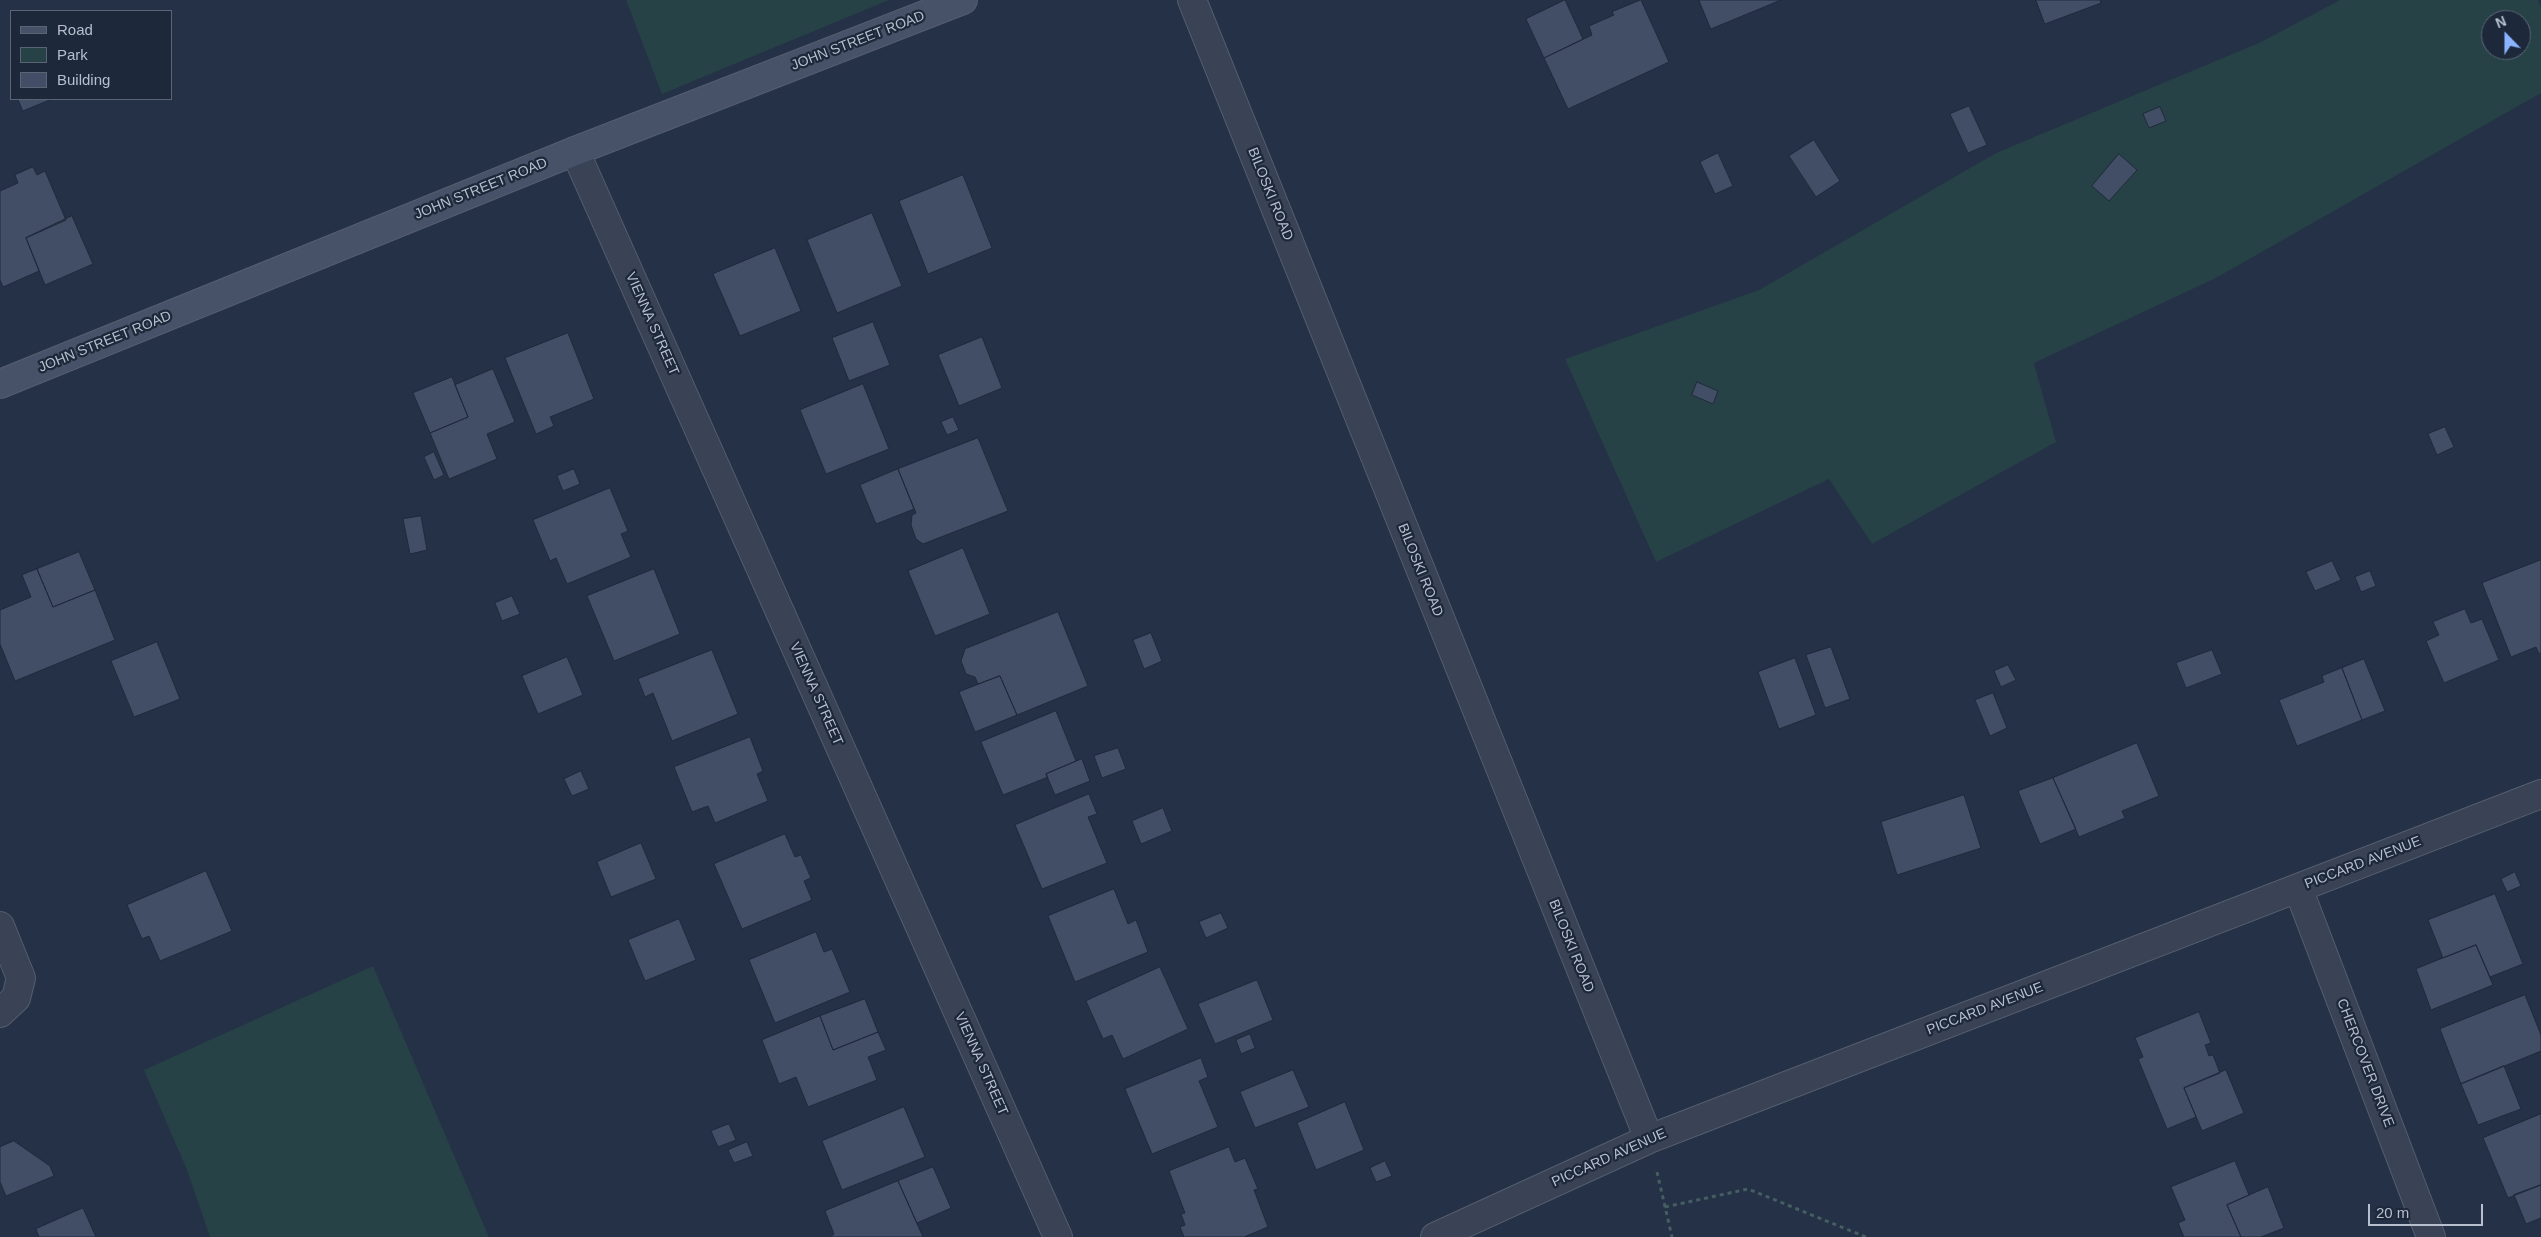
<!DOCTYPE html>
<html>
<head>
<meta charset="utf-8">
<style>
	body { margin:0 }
	#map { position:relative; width:2541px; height:1237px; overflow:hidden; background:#243146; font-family:Helvetica,sans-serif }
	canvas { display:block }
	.legend { position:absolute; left:10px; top:10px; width:162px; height:90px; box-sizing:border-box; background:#1d283a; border:1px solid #5b6475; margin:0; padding:6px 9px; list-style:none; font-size:15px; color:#b7bfce }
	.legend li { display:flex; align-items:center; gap:10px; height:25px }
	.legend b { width:25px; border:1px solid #5b6475 }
	.north { position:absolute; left:2481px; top:10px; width:50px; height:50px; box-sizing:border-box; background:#1d283a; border:1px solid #5b6475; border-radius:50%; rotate:338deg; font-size:14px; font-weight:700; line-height:20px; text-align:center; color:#b7bfce }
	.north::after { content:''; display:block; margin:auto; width:18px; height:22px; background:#8bb3ff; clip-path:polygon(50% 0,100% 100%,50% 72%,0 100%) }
	.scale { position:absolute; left:2368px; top:1204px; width:115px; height:22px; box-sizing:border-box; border:2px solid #b7bfce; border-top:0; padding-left:6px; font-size:15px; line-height:18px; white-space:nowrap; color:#b7bfce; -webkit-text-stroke:4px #1d283a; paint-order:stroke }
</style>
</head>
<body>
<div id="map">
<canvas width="2541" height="1237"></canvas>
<ul class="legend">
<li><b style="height:6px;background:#475268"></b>Road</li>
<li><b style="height:14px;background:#264246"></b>Park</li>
<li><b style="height:14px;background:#414e66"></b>Building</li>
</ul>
<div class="north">N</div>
<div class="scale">20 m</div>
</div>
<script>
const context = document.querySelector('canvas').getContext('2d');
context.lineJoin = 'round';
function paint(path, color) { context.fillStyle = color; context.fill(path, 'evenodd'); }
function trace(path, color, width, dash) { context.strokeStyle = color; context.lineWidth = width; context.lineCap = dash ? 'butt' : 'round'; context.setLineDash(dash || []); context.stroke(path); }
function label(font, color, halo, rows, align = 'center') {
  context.font = font + ' Helvetica,sans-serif'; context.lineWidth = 4.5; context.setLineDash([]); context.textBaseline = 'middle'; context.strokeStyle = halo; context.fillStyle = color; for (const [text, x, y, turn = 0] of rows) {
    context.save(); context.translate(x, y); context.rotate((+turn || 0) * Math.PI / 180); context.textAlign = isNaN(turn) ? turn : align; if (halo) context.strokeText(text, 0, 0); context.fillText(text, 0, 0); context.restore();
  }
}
paint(new Path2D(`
	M626 0H889L662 94Z
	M2340 0H2538L2541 7V93L2216 278 2034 363 2056 442 1872 544 1829 479 1656 562 1565 359 1759 290 1996 153 2261 42ZM2491 20H2521V50H2491Z
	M373 966 489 1237H210L187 1170 144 1070Z`), '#264246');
const building = new Path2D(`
	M1565 0 1583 39 1544 58 1526 19Z
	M1641 0 1669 62 1568 109 1544 58 1592 35 1589 26 1614 15 1612 12Z
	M1699 0H1781L1711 29Z
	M2036 0H2100L2101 3 2045 24Z
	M18 99H52L23 111Z
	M1969 106 1987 145 1968 153 1950 114Z
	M2160 107 2166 121 2149 128 2143 114Z
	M1814 140 1840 181 1816 197 1789 156Z
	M1718 153 1733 186 1715 194 1700 162Z
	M2119 154 2137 170 2109 201 2092 186Z
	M33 167 37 175 45 171 66 220 26 238 39 271 3 287 0 280V191L18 183 15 175Z
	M963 175 992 248 928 274 899 201Z
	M872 213 902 286 837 313 807 240Z
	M72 216 93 264 45 285 26 238Z
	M775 248 801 311 740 336 713 274Z
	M873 322 890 365 849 381 832 338Z
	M568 333 594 399 550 417 554 426 536 434 505 358Z
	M982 337 1002 388 959 406 938 355Z
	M493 369 515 422 487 434 497 459 449 479 430 433 468 417 455 385Z
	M452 377 468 417 430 433 413 393Z
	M1697 382 1718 391 1713 404 1692 395Z
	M863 384 889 449 826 474 800 410Z
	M953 417 959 430 947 435 941 422Z
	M2445 427 2454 447 2437 455 2428 434Z
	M978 438 1008 511 923 544 916 539 911 525 912 515 916 513 898 469Z
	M434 452 444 475 434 480 424 457Z
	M574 469 580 484 563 491 557 476Z
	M898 469 914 509 876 524 860 485Z
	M610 488 628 531 621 534 631 557 567 584 556 558 550 561 533 520Z
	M421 516 427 550 410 554 403 519Z
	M963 548 990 614 935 636 908 571Z
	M79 552 95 590 53 607 37 569Z
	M2541 560V653L2539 654 2536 647 2511 657 2482 583Z
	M2332 561 2341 580 2315 591 2306 572Z
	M37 569 53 607 95 590 115 640 15 681 0 644V610L31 597 22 575Z
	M654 569 680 634 614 661 587 596Z
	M2370 571 2376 586 2361 592 2355 577Z
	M512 596 520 614 502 621 495 603Z
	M2465 609 2471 623 2482 619 2499 660 2444 683 2426 641 2439 635 2433 622Z
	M1058 612 1088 686 1017 715 1000 676 978 684 975 677 966 674 961 661 965 649Z
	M1151 633 1162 661 1144 669 1133 640Z
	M157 642 180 699 134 717 111 661Z
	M1831 647 1850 699 1825 708 1806 655Z
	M712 650 738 714 672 741 653 693 645 697 638 679Z
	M2212 650 2222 674 2186 688 2176 663Z
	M567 657 583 695 538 714 522 676Z
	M1795 658 1816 715 1779 729 1758 672Z
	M2364 659 2385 711 2362 720 2342 668Z
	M2008 665 2016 680 2001 687 1994 671Z
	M2342 668 2362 720 2297 746 2279 700 2324 682 2322 676Z
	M1000 676 1017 715 975 732 959 692Z
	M1993 693 2007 728 1990 736 1975 700Z
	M1056 711 1076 761 1046 774 1048 777 1003 795 981 742Z
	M750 737 763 771 757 774 768 801 715 823 708 806 692 812 674 767Z
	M2137 743 2159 796 2122 811 2125 818 2079 837 2053 778Z
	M1118 748 1126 769 1102 778 1094 756Z
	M1082 759 1090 781 1055 795 1046 774Z
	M581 771 589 789 572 796 564 779Z
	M2053 778 2076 829 2040 844 2018 791Z
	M1089 794 1097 814 1088 817 1107 863 1042 889 1015 825Z
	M1964 795 1981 848 1897 875 1881 822Z
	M1163 808 1172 831 1141 844 1132 821Z
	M785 834 795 857 801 855 811 878 804 881 812 900 742 929 714 864Z
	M641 843 656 879 611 897 597 862Z
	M206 871 232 931 160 961 149 936 142 939 127 905Z
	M2515 872 2521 886 2507 892 2501 879Z
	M1114 889 1128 924 1136 920 1148 952 1075 982 1048 916Z
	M2495 894 2523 964 2490 977 2476 945 2443 958 2428 920Z
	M1221 913 1228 928 1206 938 1199 922Z
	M679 919 696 960 645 981 628 940Z
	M816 932 824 952 832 949 850 992 775 1023 749 960Z
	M2476 945 2493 985 2431 1010 2416 969Z
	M1160 967 1188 1029 1123 1059 1112 1035 1103 1039 1086 1001Z
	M1257 980 1273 1020 1215 1044 1198 1004Z
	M2525 995 2541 1035V1051L2461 1084 2440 1029Z
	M865 999 878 1032 833 1050 820 1016Z
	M2199 1012 2211 1043 2205 1045 2209 1056 2213 1055 2220 1073 2184 1088 2196 1117 2167 1129 2138 1059 2143 1057 2135 1038Z
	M820 1016 833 1050 878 1032 886 1050 868 1057 877 1080 808 1107 796 1077 779 1084 762 1040Z
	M1250 1034 1255 1048 1241 1054 1236 1040Z
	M1201 1058 1208 1077 1199 1081 1218 1127 1152 1154 1125 1089Z
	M2504 1066 2521 1109 2478 1125 2461 1084Z
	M1293 1070 1309 1107 1255 1128 1240 1092Z
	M2226 1070 2244 1113 2202 1131 2184 1088Z
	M1345 1102 1364 1150 1316 1170 1297 1123Z
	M904 1107 925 1157 842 1190 822 1141Z
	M2541 1114V1185L2508 1198 2483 1138Z
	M729 1124 736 1140 718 1147 711 1131Z
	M14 1141 50 1166 54 1176 6 1196 0 1182V1147Z
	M747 1142 753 1156 734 1163 728 1150Z
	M1229 1147 1235 1162 1245 1158 1258 1189 1254 1190 1268 1227 1244 1237H1184L1180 1227 1185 1225 1181 1214 1185 1213 1169 1171Z
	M1385 1161 1392 1176 1376 1182 1370 1168Z
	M2235 1161 2249 1195 2227 1205 2241 1237H2184L2178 1223 2185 1220 2171 1187Z
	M933 1167 951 1208 917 1223 898 1181Z
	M898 1181 923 1237H831L834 1234 825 1211Z
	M2541 1185V1218L2526 1224 2514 1195Z
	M2268 1187 2284 1228 2261 1237H2241L2227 1205Z
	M83 1208 96 1237H39L36 1229Z`);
paint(building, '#414e66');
trace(building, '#202a3c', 1);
const street = new Path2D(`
	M1192 0 1649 1139
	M575 151 1058 1237
	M2298 888 2431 1237
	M0 926 21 978 16 998 0 1013
	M1435 1237 1649 1139 2541 794`);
const secondary = new Path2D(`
	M0 384 575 151 963 0`);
trace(street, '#555e6f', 30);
trace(secondary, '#555e6f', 30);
trace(new Path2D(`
	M1657 1172 1672 1237
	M1665 1207 1748 1189 1866 1237`), '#455e62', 3, [4, 4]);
trace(street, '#394355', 28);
trace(secondary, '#475268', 28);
label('14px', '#b7bfce', '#1d283a', [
	["JOHN STREET ROAD",858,41,-21],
	["JOHN STREET ROAD",481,189,-22],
	["BILOSKI ROAD",1270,194,68],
	["VIENNA STREET",652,324,66],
	["JOHN STREET ROAD",105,342,-22],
	["BILOSKI ROAD",1420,570,68],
	["VIENNA STREET",816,694,66],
	["PICCARD AVENUE",2363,863,-21],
	["BILOSKI ROAD",1571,946,68],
	["PICCARD AVENUE",1985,1009,-21],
	["CHERCOVER DRIVE",2365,1063,69],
	["VIENNA STREET",981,1064,66],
	["PICCARD AVENUE",1609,1158,-24]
]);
</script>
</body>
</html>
